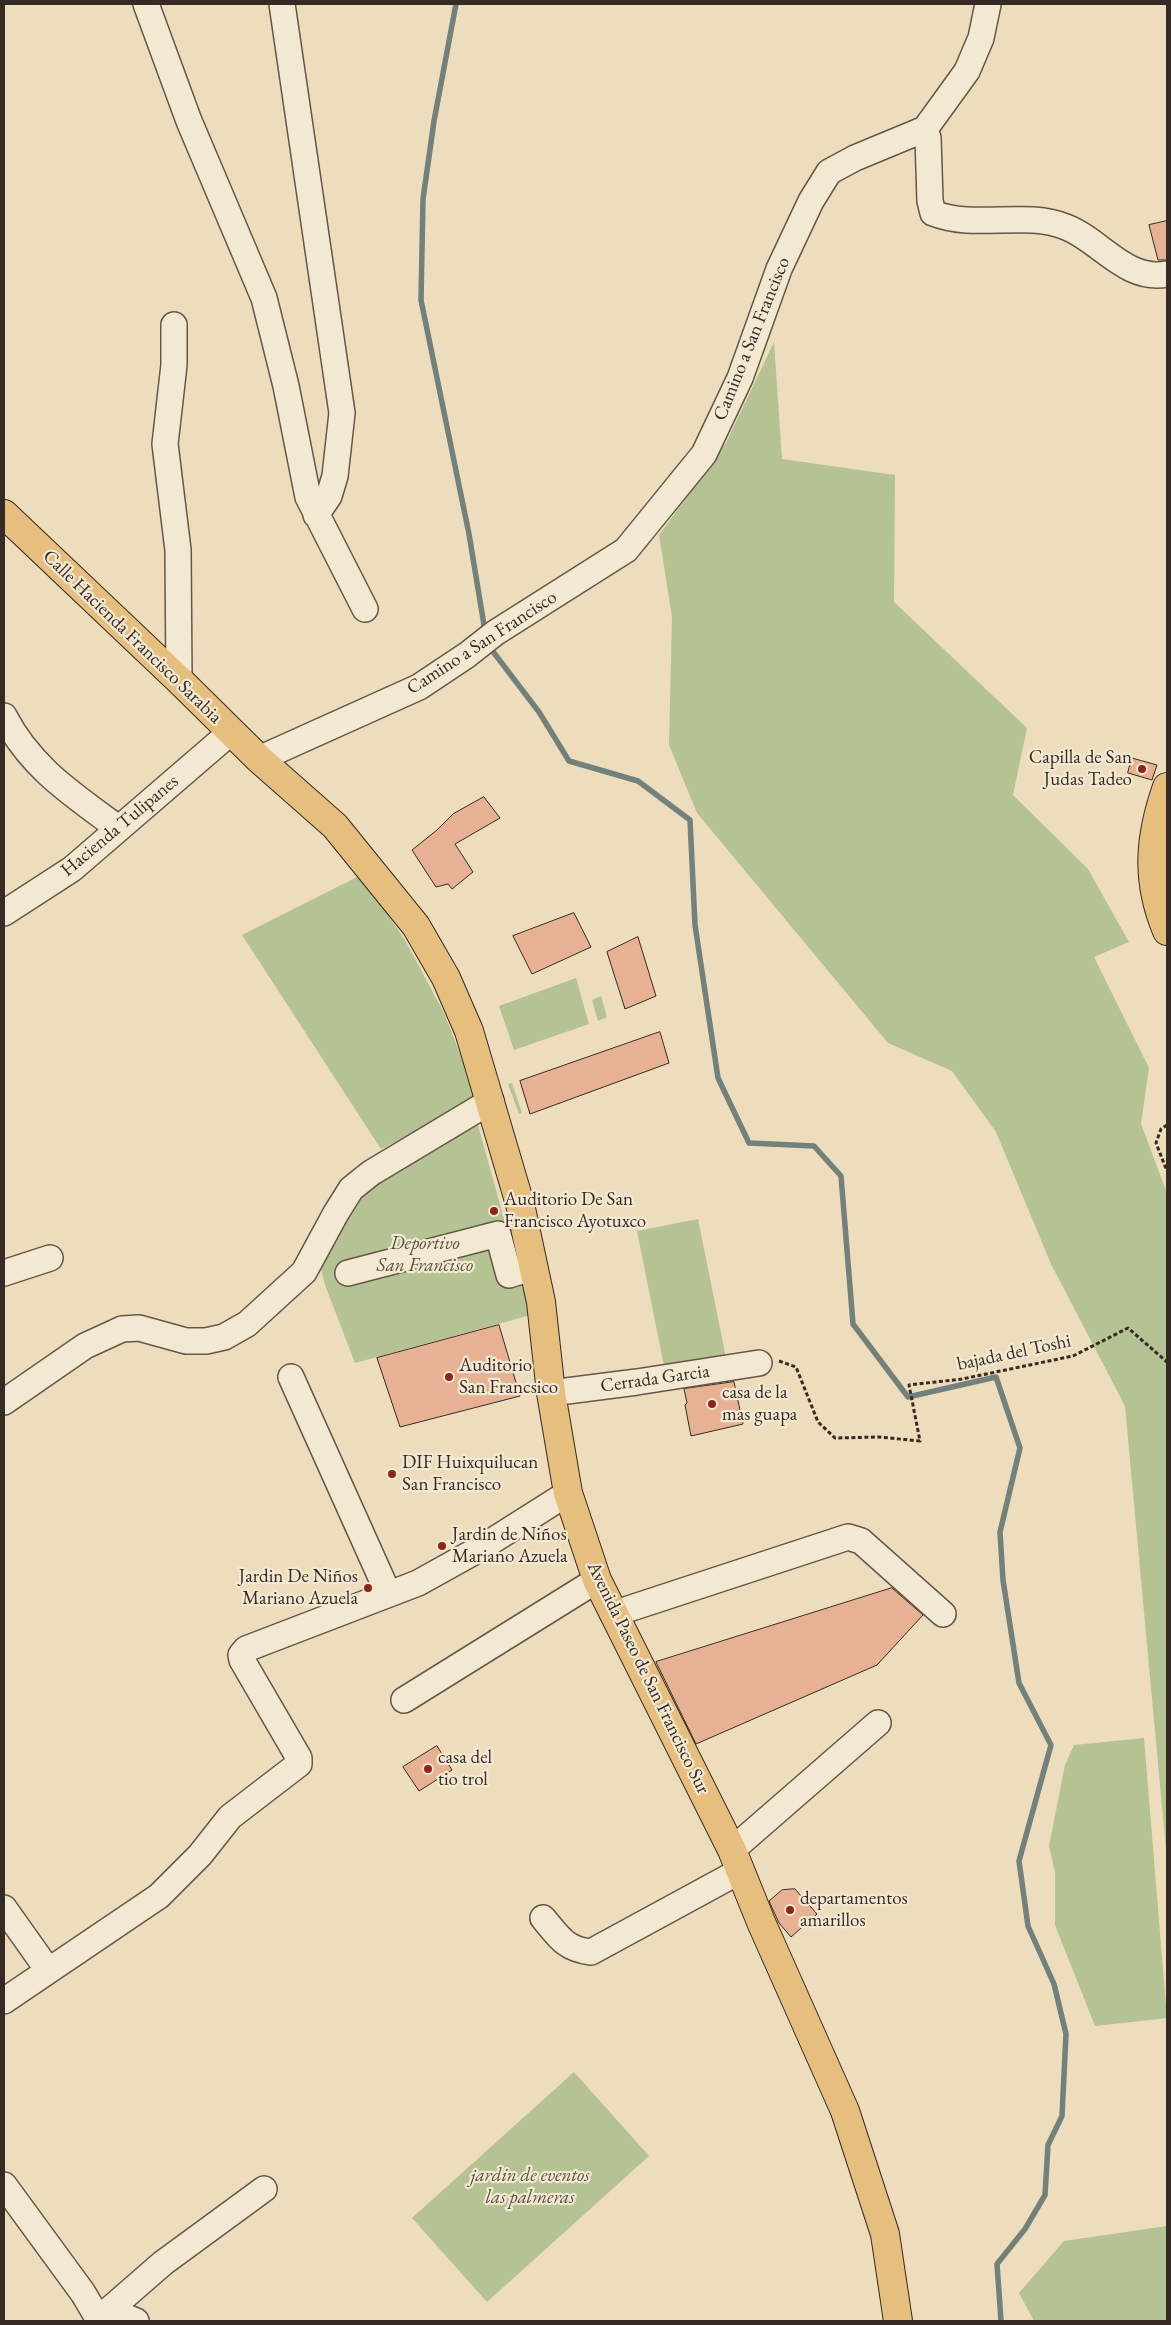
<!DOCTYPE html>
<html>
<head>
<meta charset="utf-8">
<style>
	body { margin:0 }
	#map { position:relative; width:1171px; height:2325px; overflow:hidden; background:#edddbc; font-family:"EB Garamond",serif }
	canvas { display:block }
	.frame { position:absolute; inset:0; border:5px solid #362a24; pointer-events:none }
</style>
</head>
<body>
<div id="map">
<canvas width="1171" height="2325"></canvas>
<div class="frame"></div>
</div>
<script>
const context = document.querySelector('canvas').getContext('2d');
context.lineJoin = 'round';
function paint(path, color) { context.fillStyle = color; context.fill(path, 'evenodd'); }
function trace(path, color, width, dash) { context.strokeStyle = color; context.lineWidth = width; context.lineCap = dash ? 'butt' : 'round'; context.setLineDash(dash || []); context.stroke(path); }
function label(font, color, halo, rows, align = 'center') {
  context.font = font + ' "EB Garamond",serif'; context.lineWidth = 4.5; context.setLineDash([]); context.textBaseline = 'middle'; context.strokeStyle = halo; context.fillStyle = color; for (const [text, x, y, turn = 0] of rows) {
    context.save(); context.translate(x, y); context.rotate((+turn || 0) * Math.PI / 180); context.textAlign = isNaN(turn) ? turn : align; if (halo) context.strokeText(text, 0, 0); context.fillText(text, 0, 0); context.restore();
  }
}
paint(new Path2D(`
	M774 342 782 459 895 475 894 602 1027 728 1013 795 1088 869 1129 942 1094 957 1149 1068 1141 1124 1167 1193V1861L1125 1406 1051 1264 996 1132 952 1071 888 1043 697 813 669 745 672 617 659 535 726 443Z
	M361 875 406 942 444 1013 478 1100 381 1149 242 935Z
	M576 978 589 1024 514 1050 499 1006Z
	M601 996 607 1017 598 1021 592 1000Z
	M512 1083 522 1113 519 1114 508 1084Z
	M477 1122 531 1315 355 1363 325 1285 320 1265 361 1193Z
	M698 1219 726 1358 665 1371 637 1231Z
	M1144 1738 1167 2018 1095 2026 1055 1925V1872L1049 1846 1065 1765 1074 1745Z
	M574 2072 649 2156 487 2302 412 2218Z
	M1167 2226V2321H1034L1019 2293 1064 2241Z`), '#b5c293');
trace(new Path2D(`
	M456 4 434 121 423 199 421 300 469 534 485 631
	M488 645 539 712 569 761 638 781 690 820 695 925 718 1078 749 1143 814 1146 841 1176 853 1324 908 1397 996 1377 1020 1448 1000 1532 1003 1580 1019 1683 1051 1745 1019 1861 1028 1926 1054 1984 1066 2034 1062 2116 1048 2145 1045 2195 1025 2229 997 2264 1001 2321`), '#72817b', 5.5);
const building = new Path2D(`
	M1167 221V260H1158L1149 225Z
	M1132 758 1157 765 1152 780 1128 773Z
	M484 797 500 818 455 844 473 872 452 889 448 884 436 887 412 850 437 830 453 814Z
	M574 913 591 947 532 974 513 936Z
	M638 937 656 996 625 1009 607 952Z
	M660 1032 669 1063 530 1114 520 1081Z
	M499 1325 520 1396 400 1427 377 1358Z
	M734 1382 743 1424 691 1436 685 1405 687 1403 684 1389Z
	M892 1588 923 1615 877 1665 696 1744 656 1662Z
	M437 1746 452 1770 419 1791 403 1767Z
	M795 1889 817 1914 791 1937 779 1923 769 1901 782 1890Z`);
paint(building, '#e7b294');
trace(building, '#362a24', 1);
const minor = new Path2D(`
	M146 4 189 121 264 298 286 386 308 497 365 609
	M282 4 342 413 335 476 329 496 316 515
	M925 129 928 138 930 201 933 213C976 230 1024 210 1066 227 1100 240 1126 282 1167 274
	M174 325V365L165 444 178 550 179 680
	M4 716C31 768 72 794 118 828
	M259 759 419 687 467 655 495 633 626 550 704 454 740 378 779 269 811 201 829 172 855 158 925 129 967 71 981 38 988 4
	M4 913 72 869 231 732
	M4 1273 50 1258
	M348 1273 498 1234 509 1275 534 1267
	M291 1377 388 1593
	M551 1393 637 1382 759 1363
	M4 1402 85 1346 122 1329 139 1328 186 1341H206L224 1337 247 1324 304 1272 336 1213 351 1189 371 1173 491 1101
	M613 1614 848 1537 861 1541 943 1614
	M404 1700 597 1580
	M732 1850 878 1723
	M4 1908 48 1970
	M543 1918C559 1937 565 1949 591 1952L740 1871
	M4 2001 159 1896 200 1855 230 1817 299 1764V1758L242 1660 241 1655 246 1649 418 1583 481 1548 568 1493
	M4 2185 83 2293 96 2315
	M109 2310 163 2263 264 2189
	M96 2315 109 2310 136 2321`);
const major = new Path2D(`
	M4 514 179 680 259 759 335 826 416 926 446 978 469 1031 520 1204 541 1302 551 1393 568 1493 597 1580 732 1850 761 1922 845 2111 885 2234 898 2321
	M1167 787C1149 838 1146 881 1167 931`);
trace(minor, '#64574a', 28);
trace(major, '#362a24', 30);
trace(new Path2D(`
	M1167 1125 1161 1129 1156 1143 1167 1171
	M779 1361 796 1367 818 1422 835 1438 879 1437 920 1441 909 1385 962 1379 1073 1356 1128 1328 1167 1362`), '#362a24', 3, [4, 2.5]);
trace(minor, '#f3e9d3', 25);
trace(major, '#e6be7e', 28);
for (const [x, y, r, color] of [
	[1142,769,5,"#8f2418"],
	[494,1211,5,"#8f2418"],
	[449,1377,5,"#8f2418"],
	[712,1404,5,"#8f2418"],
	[392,1474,5,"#8f2418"],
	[442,1546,5,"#8f2418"],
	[368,1588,5,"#8f2418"],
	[428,1769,5,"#8f2418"],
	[790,1910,5,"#8f2418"]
]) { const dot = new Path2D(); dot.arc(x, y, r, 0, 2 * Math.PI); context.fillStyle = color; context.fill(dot); trace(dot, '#f3e9d3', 2); }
label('19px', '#362a24', '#f3e9d3', [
	["Camino a San Francisco",752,339,-68],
	["Calle Hacienda Francisco Sarabia",132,637,44],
	["Camino a San Francisco",482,643,-33],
	["Hacienda Tulipanes",120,826,-40],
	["bajada del Toshi",1014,1353,-12],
	["Cerrada Garcia",655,1379,-8],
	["Avenida Paseo de San Francisco Sur",648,1678,64]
]);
label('19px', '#362a24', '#f3e9d3', [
	["Capilla de San",1132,758,"right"],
	["Judas Tadeo",1132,780,"right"],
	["Auditorio De San",504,1200],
	["Francisco Ayotuxco",504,1222],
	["Auditorio",459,1366],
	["San Francsico",459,1388],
	["casa de la",722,1393],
	["mas guapa",722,1415],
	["DIF Huixquilucan",402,1463],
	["San Francisco",402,1485],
	["Jardin de Niños",452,1535],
	["Mariano Azuela",452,1557],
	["Jardin De Niños",358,1577,"right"],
	["Mariano Azuela",358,1599,"right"],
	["casa del",438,1758],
	["tio trol",438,1780],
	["departamentos",800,1899],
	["amarillos",800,1921]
], 'left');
label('italic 19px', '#565040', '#f3e9d3', [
	["Deportivo",425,1244],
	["San Francisco",425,1266],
	["jardin de eventos",530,2176],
	["las palmeras",530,2198]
]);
</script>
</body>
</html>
